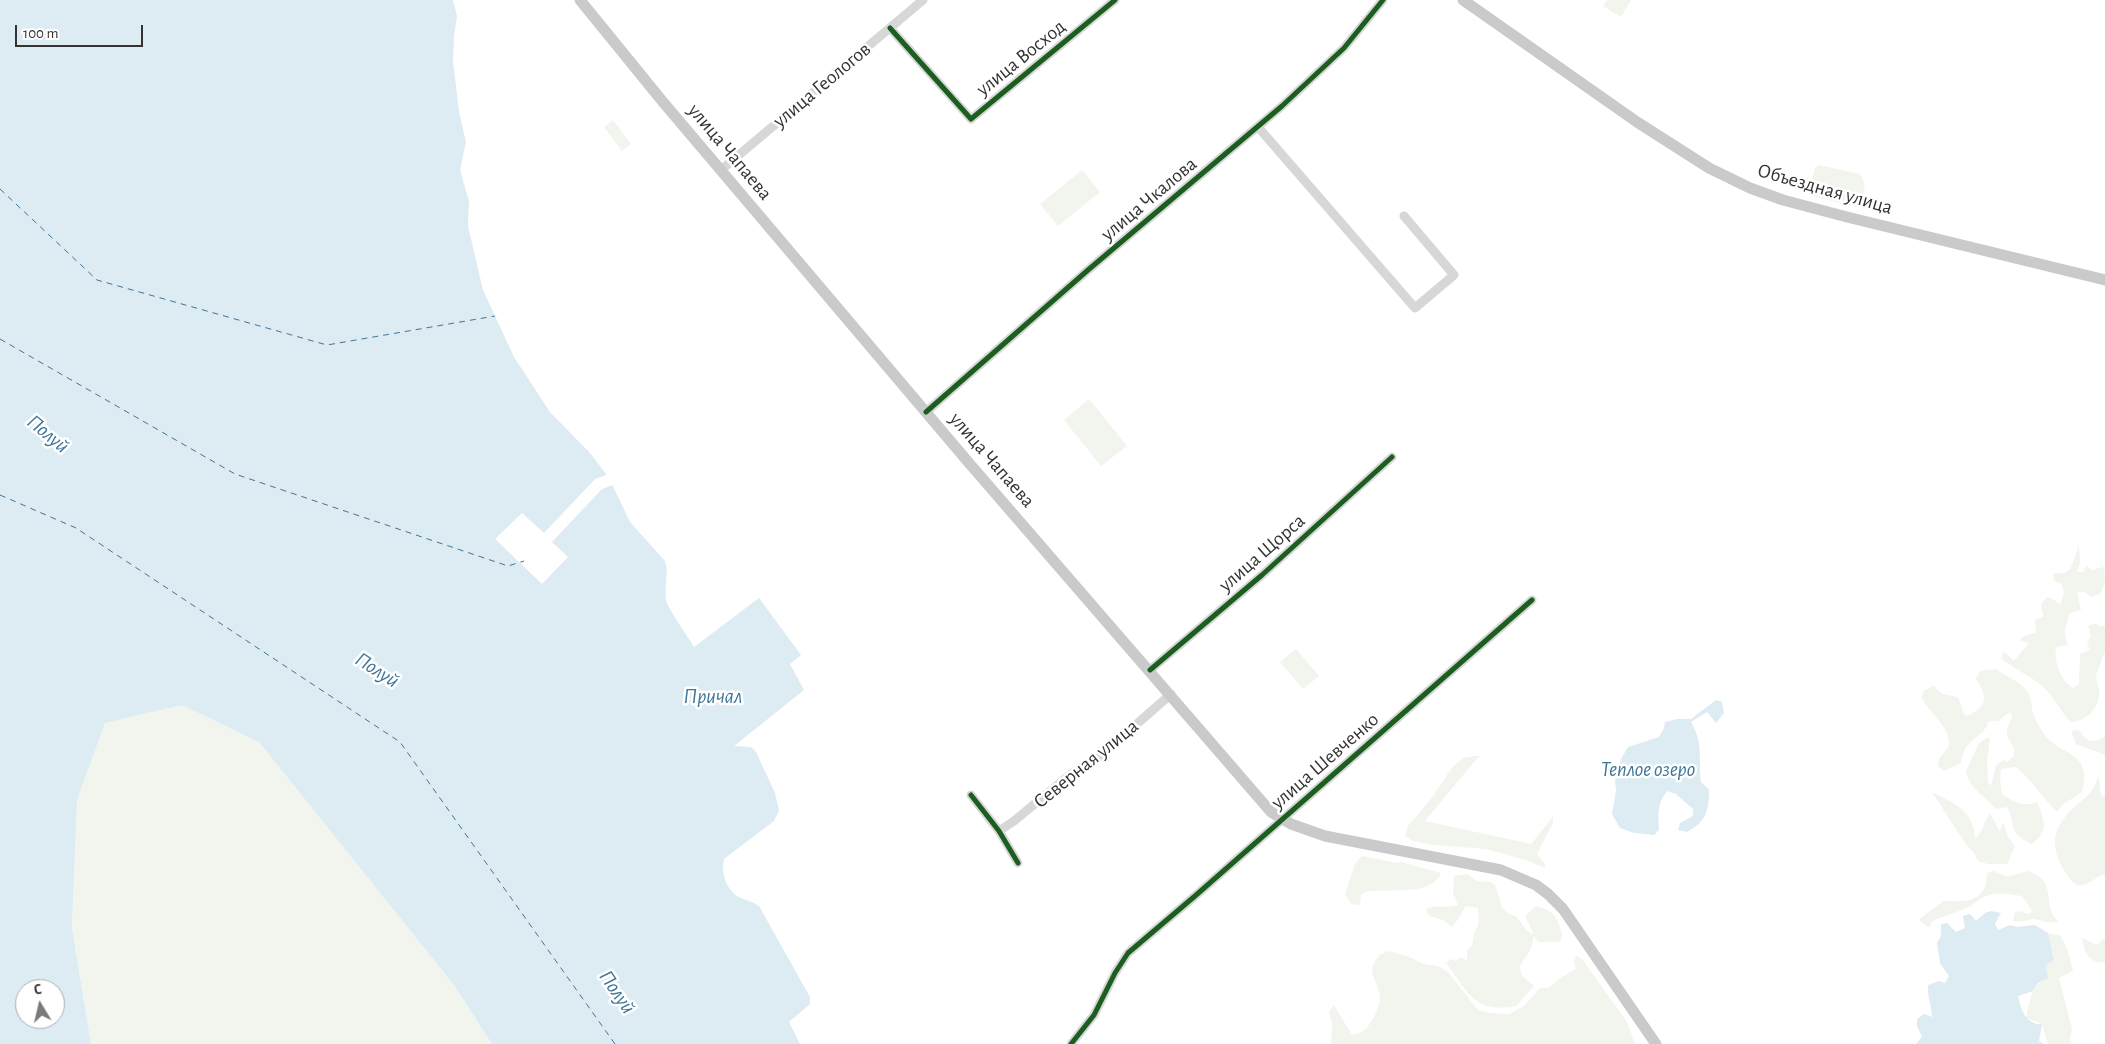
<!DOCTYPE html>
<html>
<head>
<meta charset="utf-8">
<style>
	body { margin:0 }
	#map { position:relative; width:2105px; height:1044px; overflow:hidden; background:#fff; font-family:"Alegreya Sans",sans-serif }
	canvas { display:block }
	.north { position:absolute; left:15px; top:979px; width:50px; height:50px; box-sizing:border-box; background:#fff; border:1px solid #adadad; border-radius:50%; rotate:351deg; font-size:14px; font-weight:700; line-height:20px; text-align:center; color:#333 }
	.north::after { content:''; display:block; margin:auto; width:18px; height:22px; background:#7a7a7a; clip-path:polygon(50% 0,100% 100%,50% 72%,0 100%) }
	.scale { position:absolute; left:15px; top:25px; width:128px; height:22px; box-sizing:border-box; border:2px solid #333; border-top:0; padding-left:6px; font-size:15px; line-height:18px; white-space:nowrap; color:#333; -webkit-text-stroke:4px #fff; paint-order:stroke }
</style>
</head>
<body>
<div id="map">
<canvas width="2105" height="1044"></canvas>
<div class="north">С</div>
<div class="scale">100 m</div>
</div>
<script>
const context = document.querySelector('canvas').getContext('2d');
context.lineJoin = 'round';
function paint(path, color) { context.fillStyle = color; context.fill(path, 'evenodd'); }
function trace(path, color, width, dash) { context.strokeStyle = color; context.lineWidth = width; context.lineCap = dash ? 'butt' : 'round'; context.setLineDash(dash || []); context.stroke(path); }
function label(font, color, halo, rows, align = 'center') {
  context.font = font + ' "Alegreya Sans",sans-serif'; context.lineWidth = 5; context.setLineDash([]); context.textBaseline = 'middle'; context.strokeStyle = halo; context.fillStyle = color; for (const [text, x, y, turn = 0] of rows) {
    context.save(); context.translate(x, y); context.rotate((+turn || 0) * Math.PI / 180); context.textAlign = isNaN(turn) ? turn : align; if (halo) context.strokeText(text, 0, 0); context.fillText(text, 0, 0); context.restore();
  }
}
paint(new Path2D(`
	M1607 0H1631L1621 17 1603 6Z
	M613 120 631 144 622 151 604 127Z
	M1819 165 1859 174C1869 183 1863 197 1859 208L1812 196 1809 190 1815 168Z
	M1082 170 1100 192 1058 226 1040 204Z
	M1089 399 1127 446 1101 466 1064 420Z
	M2079 545 2080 563 2077 572H2083L2087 565 2091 570 2104 567 2105 582 2100 594 2092 597 2084 592H2077L2081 610 2070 613C2065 626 2063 633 2068 645L2056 647C2054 662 2060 680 2073 688L2079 684 2080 654 2090 650 2087 643 2091 636 2088 626 2096 623 2100 626H2105V654L2103 655C2102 662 2099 667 2097 673 2095 679 2098 684 2099 689 2101 706 2088 721 2071 722 2059 711 2054 695 2041 685 2029 675 2012 668 2001 658L2004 651 2014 661 2029 643 2020 640 2026 635 2036 633 2035 620 2043 617C2044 607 2036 606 2048 597L2053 599 2060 605 2064 593 2062 584 2054 581 2053 574 2064 573 2070 570Z
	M1296 649 1319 676 1303 689 1280 662Z
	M1995 669C2005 675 2024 684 2029 694 2032 701 2031 707 2033 713 2035 720 2040 728 2044 734 2061 757 2093 750 2082 792L2062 805 2057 812C2043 798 2031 779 2016 767L2001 769 2000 778 2002 794C2013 801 2023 808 2037 802 2044 820 2050 832 2031 844 2024 840 2015 835 2013 827 2011 819 2012 814 2007 807L1996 809C1985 796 1969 789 1966 771L1979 743 1988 737 1990 740 1987 761 1988 782 1991 786 1996 765 2004 760 2007 762 2013 757C2017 743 2009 745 2007 734 2006 727 2011 722 2012 715L2010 712 1998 721H1989C1983 740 1965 735 1961 763L1944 771 1938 766 1939 759 1949 746C1951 726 1929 714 1922 698L1923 691 1934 686 1942 694 1958 697 1964 714 1967 716C1988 707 1988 697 1976 679L1980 671Z
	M182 705 259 742 454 985 492 1044H91L72 928 77 800 105 723Z
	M2075 730 2080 731C2086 743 2095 744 2105 736V755L2076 744 2071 732Z
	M1474 756H1479L1425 821 1531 844 1553 817V823L1537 854 1545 864V868L1526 860 1486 849 1434 845 1413 841 1405 836 1408 826 1433 796 1451 769 1463 758Z
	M2099 776 2101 796 2105 795V874C2086 881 2080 897 2065 872 2043 835 2060 819 2088 795 2093 791 2096 781 2099 776Z
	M1932 792C1954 804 1974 810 1975 838 1984 832 1983 821 1990 813L2000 832 2003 822 2008 837 2015 846 2007 864H1988L1978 861 1974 853 1965 843Z
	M1362 856 1397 863 1401 862 1441 873C1431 898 1384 887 1365 892L1361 895 1360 905 1351 904 1345 894 1355 864Z
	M1994 871 2007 877 2028 871C2034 874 2042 877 2045 883 2051 896 2046 910 2058 921 2048 925 2044 920 2034 919 2027 919 2022 923 2013 921L2015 913 2018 911 2030 914 2032 910 2022 896C2007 894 1992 891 1979 900 1976 901 1973 905 1969 907 1957 912 1945 916 1932 921L1929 927 1922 923 1919 919 1944 901C1958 901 1976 904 1984 889 1987 884 1986 879 1987 873Z
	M1467 874 1477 881 1490 882 1495 885 1502 907 1507 913 1517 917 1527 931 1534 935 1525 916 1536 906C1540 908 1548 909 1552 913 1557 918 1564 933 1561 940L1558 942H1538L1534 936 1531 949 1520 966 1521 975 1534 986 1516 1006C1474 1014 1468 992 1446 963L1450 959 1457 961 1459 957 1467 960V950L1472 946 1474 934 1479 923 1478 908 1466 906C1460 913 1458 923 1451 927L1443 920 1429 916 1426 909C1436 904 1447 909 1458 905L1453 893 1454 876Z
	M2048 933 2060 935 2068 951 2073 971 2059 978 2072 1029 2070 1038 2072 1044H2048L2042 1024 2026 1018C2030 1001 2031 986 2047 978L2046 965 2054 959Z
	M2082 938 2097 945 2103 939H2105V962C2090 965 2084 951 2082 938Z
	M1389 951 1407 956 1424 964 1438 966 1448 972 1478 1010 1490 1013 1509 1014 1524 1006 1540 988H1549L1560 978 1576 969 1574 962 1576 956 1582 959 1627 1022 1635 1044H1331L1332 1024 1329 1012 1334 1005 1352 1035C1355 1034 1360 1033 1363 1031 1372 1025 1380 1007 1380 996 1378 982 1366 973 1376 960 1380 954 1382 953 1389 951Z`), '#f1f5ed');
paint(new Path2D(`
	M0 0H453L457 16 454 36 453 61 459 112 466 142 460 170 469 201 468 226 483 290 514 357 550 412 590 453 609 478 630 522 665 561C669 573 664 587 666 600 668 610 688 636 694 647L759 598 801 655 790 664 804 690 734 746 751 747 756 752 775 793 779 810 774 821 724 859C721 871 725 888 737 896 744 900 752 901 759 906L810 997V1004L789 1022 800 1044H492L454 985 259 742 182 705 105 723 77 800 72 928 91 1044H0ZM25 989H55V1019H25Z
	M1716 700 1722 702 1724 713 1716 723 1707 712 1691 722C1704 744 1698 759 1701 782L1709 790C1709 811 1706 822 1687 832L1678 830 1680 823 1693 816V809L1676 794 1667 791C1657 803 1658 815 1659 830L1654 835 1634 833 1620 828 1612 814 1616 791 1615 781 1621 759 1628 747 1659 737 1664 728 1665 722 1677 719H1691Z
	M1991 911 2001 913 1995 924 1998 930 2010 925 2017 927 2035 925 2048 933 2054 960 2046 965 2048 978 2038 983 2033 991 2018 996C2021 1010 2026 1025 2042 1024L2039 1041 2044 1044H1916L1922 1037 1917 1026V1019L1924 1014 1932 1017C1932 1006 1927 997 1928 985L1939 981 1945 983 1949 976 1940 963 1937 943 1941 936V924L1947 923 1956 932 1965 928 1963 916 1970 914 1976 921 1985 913Z`), '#ddebf3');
paint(new Path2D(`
	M609 474 615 484 602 489 552 542 568 557 542 584 495 539 522 513 544 533 595 479Z`), '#fff');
trace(new Path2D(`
	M0 189 97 280 327 345 495 316
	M0 339 235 474 508 566 524 561
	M0 495 76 528 400 742 615 1044`), '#3f7597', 1, [6, 5]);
trace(new Path2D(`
	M890 28 971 119 1115 0
	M1258 127 1415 308 1454 275 1404 216
	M721 170 923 0
	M926 412 1088 270 1282 106 1344 48 1383 0
	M1150 670 1262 575 1392 457
	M971 795 999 831 1018 863
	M999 831 1014 821 1071 774 1097 759 1171 694
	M1071 1044 1094 1015 1115 973 1128 953 1195 896 1532 600`), '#d7d7d7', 9);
trace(new Path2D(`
	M580 0 663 102 969 463 1271 812 1291 824 1325 836 1501 870 1536 885 1548 894 1563 909 1656 1044
	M1463 0 1637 122 1709 168 1750 188 1783 200 1847 217 2105 280`), '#cacaca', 11);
trace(new Path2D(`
	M890 28 971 119 1115 0
	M926 412 1088 270 1282 106 1344 48 1383 0
	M1150 670 1262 575 1392 457
	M971 795 999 831 1018 863
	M1071 1044 1094 1015 1115 973 1128 953 1195 896 1532 600`), '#1b5e20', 5);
label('20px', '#333', '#fff', [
	["улица Восход",1021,58,-39],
	["улица Геологов",822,85,-40],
	["улица Чапаева",730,152,50],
	["Объездная улица",1825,189,16],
	["улица Чкалова",1149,199,-40],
	["улица Чапаева",992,460,49],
	["улица Щорса",1262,553,-41],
	["улица Шевченко",1325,761,-41],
	["Северная улица",1086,764,-39]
]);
label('italic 21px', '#3f7597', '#fff', [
	["Полуй",48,434,40],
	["Полуй",377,670,33],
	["Причал",713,697],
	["Теплое озеро",1648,770],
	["Полуй",617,992,56]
]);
</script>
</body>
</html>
